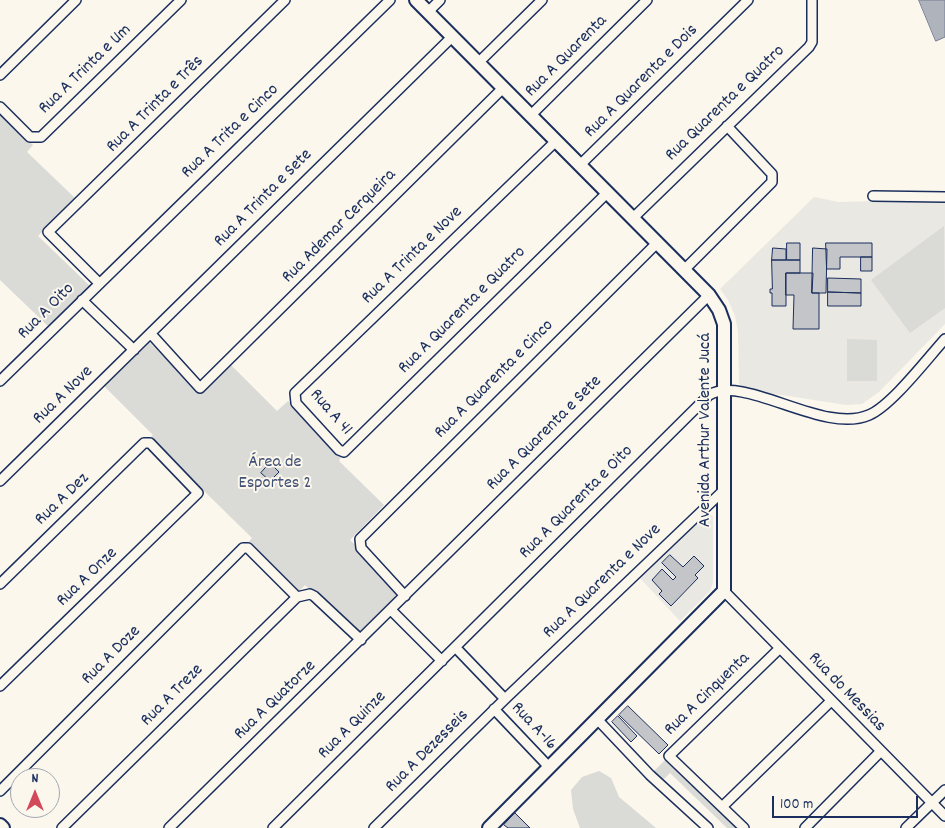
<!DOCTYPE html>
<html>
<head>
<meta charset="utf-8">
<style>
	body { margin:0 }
	#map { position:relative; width:945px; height:828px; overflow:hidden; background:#fbf7ec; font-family:Dekko,sans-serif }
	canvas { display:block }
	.north { position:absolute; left:10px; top:768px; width:50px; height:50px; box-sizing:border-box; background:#fbf7ec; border:1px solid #a1a7b3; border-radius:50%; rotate:0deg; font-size:14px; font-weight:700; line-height:20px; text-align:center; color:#1b2f5e }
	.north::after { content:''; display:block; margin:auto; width:18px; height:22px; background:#d1495b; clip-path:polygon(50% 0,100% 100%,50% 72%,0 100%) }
	.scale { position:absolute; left:772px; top:796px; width:146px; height:22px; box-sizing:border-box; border:2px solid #1b2f5e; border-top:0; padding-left:6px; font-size:15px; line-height:18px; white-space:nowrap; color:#1b2f5e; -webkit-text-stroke:4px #fbf7ec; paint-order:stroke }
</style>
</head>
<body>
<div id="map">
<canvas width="945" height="828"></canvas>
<div class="north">N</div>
<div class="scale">100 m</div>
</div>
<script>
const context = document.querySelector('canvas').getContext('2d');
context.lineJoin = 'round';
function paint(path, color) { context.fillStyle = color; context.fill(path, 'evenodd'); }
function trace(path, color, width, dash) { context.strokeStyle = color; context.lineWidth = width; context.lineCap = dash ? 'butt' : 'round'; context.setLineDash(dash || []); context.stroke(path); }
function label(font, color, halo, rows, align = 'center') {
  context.font = font + ' Dekko,sans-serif'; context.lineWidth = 4; context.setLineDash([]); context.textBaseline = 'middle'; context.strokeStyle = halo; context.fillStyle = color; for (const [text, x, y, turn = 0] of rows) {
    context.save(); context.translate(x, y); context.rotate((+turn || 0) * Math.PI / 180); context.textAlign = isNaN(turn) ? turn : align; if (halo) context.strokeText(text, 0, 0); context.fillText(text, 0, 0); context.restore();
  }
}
paint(new Path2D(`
	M814 197 839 202 945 199V324L879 392 862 404 846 405 743 389 739 383 738 331 735 316 728 300 720 289Z
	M708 513 713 516V582L710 591 680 621 639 577Z`), '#eae8e2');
paint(new Path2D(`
	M0 113 33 145 27 152 75 198 38 236 90 286 50 328 0 280Z
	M944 226 945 308 910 333 871 280Z
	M847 339 877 340V381H847Z
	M149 342 200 393 230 364 277 411 288 401 342 455 339 461 384 505 350 540 405 593 360 638 305 585 297 593 247 544 252 538 202 489 196 492 146 442 153 435 104 386Z
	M669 756 744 828H727L670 773 663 780 654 771Z
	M599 771 611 778 619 797 656 828H580L573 809 571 790 582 777Z`), '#dadad7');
const water = new Path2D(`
	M919 0H945V37L936 41Z`);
paint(water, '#afb3bb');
trace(water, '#747e96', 1);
const building = new Path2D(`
	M787 243H800V260H787Z
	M826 243H872V257H840V269H827Z
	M773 248 786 249V260H772Z
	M813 248 827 249 826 293H812Z
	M861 257H872V271H861Z
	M772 260H800V273H786V306H772V293H770V289H772Z
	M786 273H813L812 293H819V329H793L794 295H786Z
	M828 278 861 279V293L828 292Z
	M828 292 861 293V306H828Z
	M270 463 279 472 270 481 261 473Z
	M670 555 683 567 694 556 704 566 695 575 698 578 671 606 659 594 662 591 652 580 662 569 673 580 676 577 662 563Z
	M628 706 668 745 659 754 619 715Z
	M618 716 637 736 631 742 612 722Z
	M515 813 530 828H508L504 825Z`);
paint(building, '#c3c5c9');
trace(building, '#1b2f5e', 1);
const street = new Path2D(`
	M428 12 440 0
	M478 63 542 0
	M0 75 76 0
	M0 107 30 137H41L181 0
	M530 116 647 0
	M556 141 295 393 296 403 339 450 344 452 607 193
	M580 165 748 0
	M873 196 945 197
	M633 218 809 47 812 42V0
	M684 270 772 182V174L727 126
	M99 283 48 232 285 0
	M82 300 134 350
	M151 334 200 388 503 88
	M0 381 390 0
	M0 481 452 37
	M0 584 144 443H150L198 493 0 686
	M724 591 945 816
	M405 596 361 548 360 539 657 243
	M391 610 442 661
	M456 648 505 699
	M494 709 549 767
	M597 719 650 775 708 828
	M0 791 243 548H248L297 597
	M723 806 831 701
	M62 828 297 597 310 594 314 596 361 640
	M169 828 709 295
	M273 828 709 395C745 374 823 435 869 415 891 406 927 359 945 339
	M374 828 505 699 724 490
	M744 828 669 756 780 648
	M805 828 881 751
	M906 828 945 790`);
const secondary = new Path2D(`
	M416 0 709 295 719 310 724 324V591L489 828
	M0 825 3 828`);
trace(street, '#1b2f5e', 12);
trace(secondary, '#1b2f5e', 16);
trace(street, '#fbf7ec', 9);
trace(secondary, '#fbf7ec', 12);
label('18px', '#1b2f5e', '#fbf7ec', [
	["Rua A Quarenta",567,57,-45],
	["Rua A Trinta e Um",86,70,-44],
	["Rua A Quarenta e Dois",642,82,-45],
	["Rua Quarenta e Quatro",726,104,-44],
	["Rua A Trinta e Três",156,105,-45],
	["Rua A Trita e Cinco",231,132,-44],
	["Rua A Trinta e Sete",264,199,-45],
	["Rua Ademar Cerqueira",340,227,-45],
	["Rua A Trinta e Nove",413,256,-44],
	["Rua A Quarenta e Quatro",463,311,-45],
	["Rua A Oito",47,312,-45],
	["Rua A Quarenta e Cinco",495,380,-45],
	["Rua A Nove",64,396,-44],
	["Rua A 41",330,413,49],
	["Avenida Arthur Valente Jucá",707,430,-90],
	["Rua A Quarenta e Sete",545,434,-45],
	["Rua A Dez",63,500,-44],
	["Rua A Quarenta e Oito",577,503,-45],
	["Rua A Onze",88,578,-44],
	["Rua A Quarenta e Nove",603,582,-44],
	["Rua A Doze",112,656,-45],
	["Rua do Messias",846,693,46],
	["Rua A Cinquenta",708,695,-44],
	["Rua A Treze",173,696,-45],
	["Rua A Quatorze",276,701,-44],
	["Rua A Quinze",353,726,-45],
	["Rua A-16",533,727,47],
	["Rua A Dezesseis",428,752,-45]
]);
label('18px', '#415176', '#fbf7ec', [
	["Área de",275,464],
	["Esportes 2",275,485]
]);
</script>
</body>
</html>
